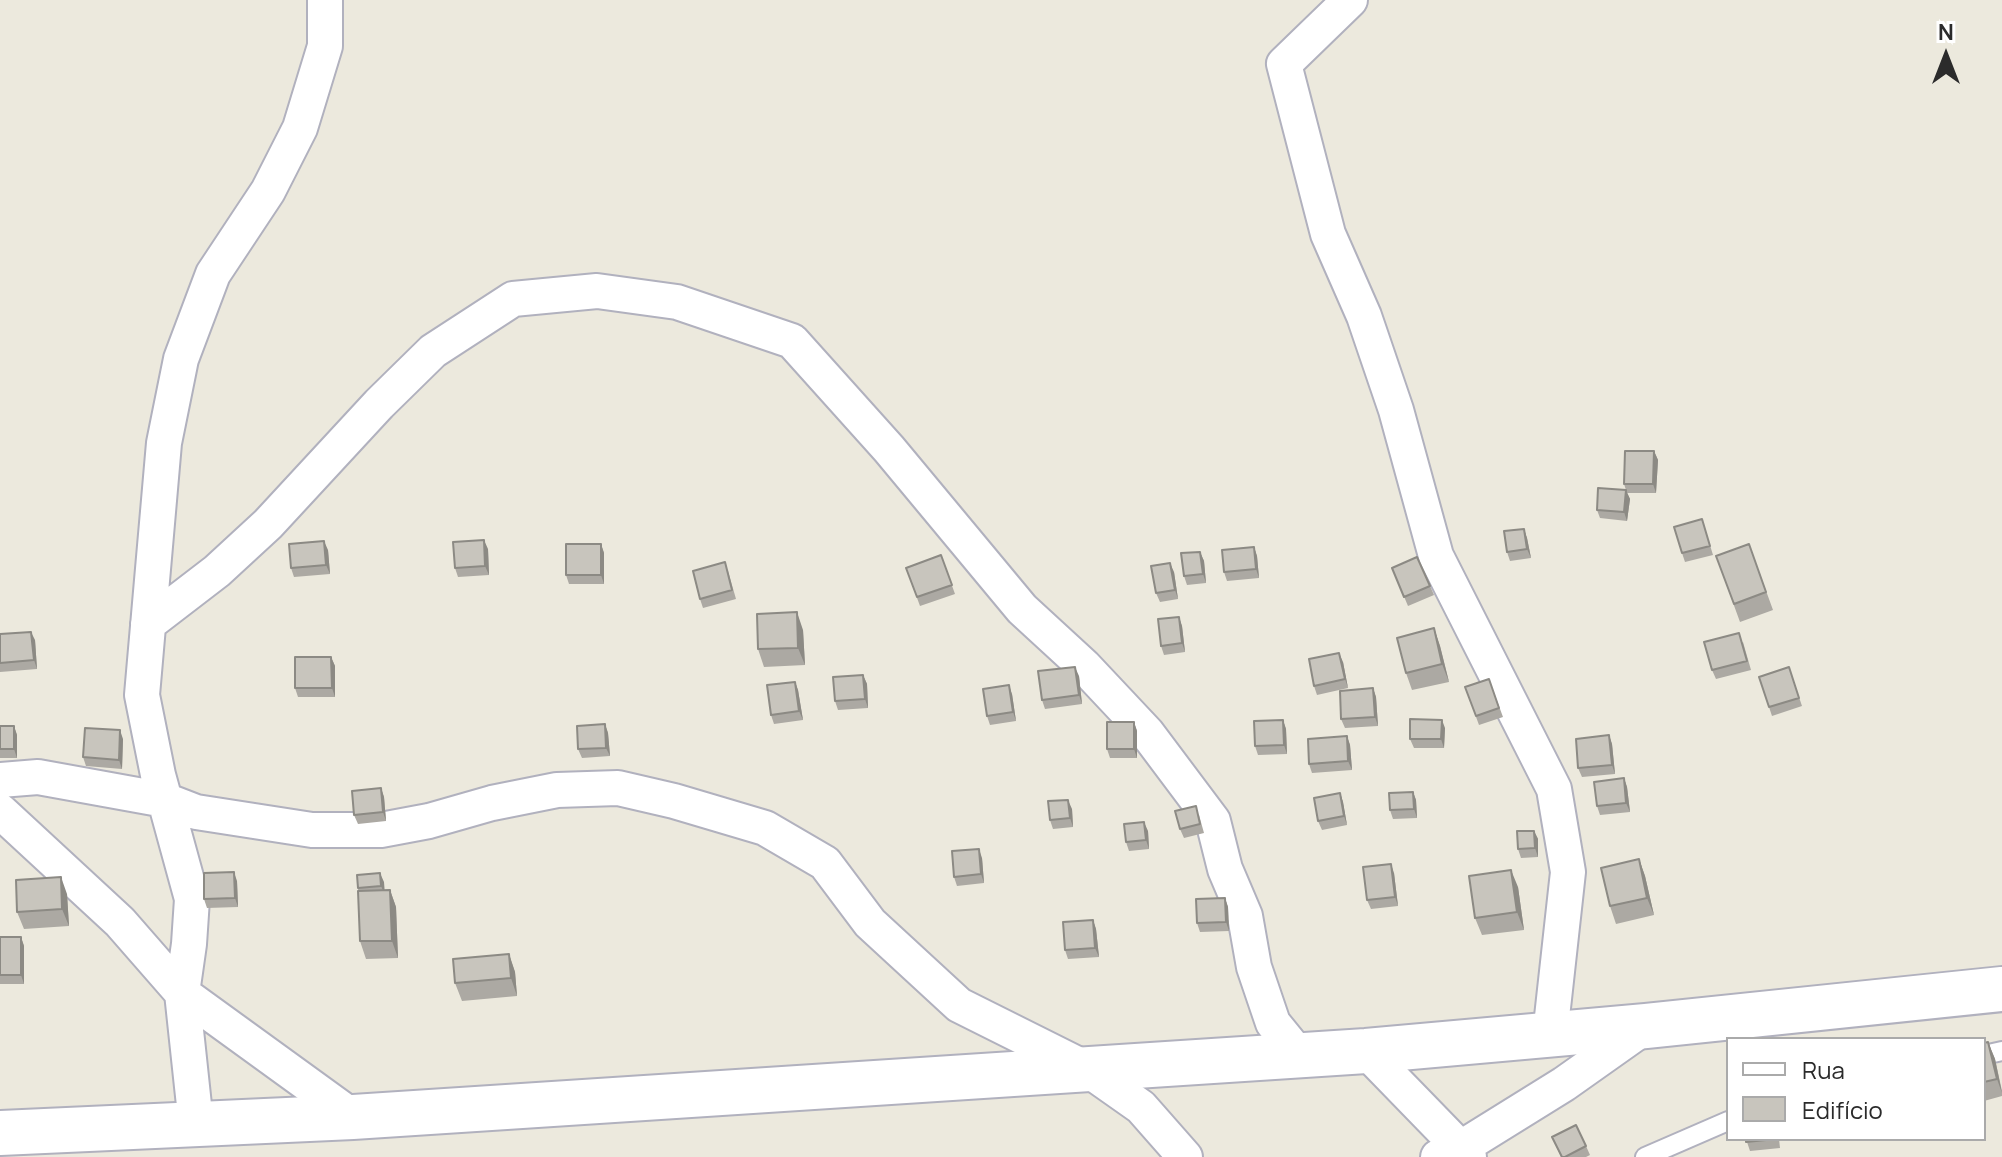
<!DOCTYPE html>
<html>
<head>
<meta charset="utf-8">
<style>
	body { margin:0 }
	#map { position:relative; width:2002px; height:1157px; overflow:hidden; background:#ece9dd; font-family:Manrope,sans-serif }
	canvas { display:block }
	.legend { position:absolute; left:1726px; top:1037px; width:260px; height:104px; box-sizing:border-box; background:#fff; border:2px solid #aaa; margin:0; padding:10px 14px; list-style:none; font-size:24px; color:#2b2b2b }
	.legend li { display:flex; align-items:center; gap:16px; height:40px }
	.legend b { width:40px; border:2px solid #aaa }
	.north { position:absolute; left:1906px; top:16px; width:80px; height:80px; -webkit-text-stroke:6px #fff; paint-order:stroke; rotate:0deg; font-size:22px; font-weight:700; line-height:32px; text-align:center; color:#2b2b2b }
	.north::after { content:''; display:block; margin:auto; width:28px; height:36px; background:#2b2b2b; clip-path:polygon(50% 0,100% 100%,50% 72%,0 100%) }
</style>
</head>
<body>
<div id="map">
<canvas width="2002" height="1157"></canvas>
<ul class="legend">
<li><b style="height:10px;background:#fff"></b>Rua</li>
<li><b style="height:22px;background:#c8c5bd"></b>Edifício</li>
</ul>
<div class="north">N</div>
</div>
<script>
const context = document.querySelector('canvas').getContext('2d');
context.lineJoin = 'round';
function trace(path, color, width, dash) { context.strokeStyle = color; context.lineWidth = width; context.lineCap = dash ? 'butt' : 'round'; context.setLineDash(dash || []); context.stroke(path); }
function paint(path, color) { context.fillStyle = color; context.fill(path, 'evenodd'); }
const lane = new Path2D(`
	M1984 1055 2002 1051
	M1645 1157 1728 1121`);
const street = new Path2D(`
	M1350 0 1284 64 1328 234 1364 316 1396 410 1436 556 1554 789 1568 872 1550 1035
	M148 624 217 571 268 524 379 404 433 351 513 299 597 291 677 302 792 341 889 449 1022 609 1084 666 1147 733 1213 821 1225 869 1245 916 1254 967 1273 1023 1299 1055
	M0 780 38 777 165 800 196 812 312 830H381L429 821 492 803 557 790 618 788 674 801 765 828 825 863 870 923 959 1005 1087 1069 1141 1107 1185 1157
	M0 811 120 922 182 993 353 1117
	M1366 1051 1469 1157
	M196 1124 182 993 189 944 192 899 158 775 142 695 164 443 181 359 213 274 268 191 300 128 325 46V0
	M1438 1157 1461 1148 1564 1084 1646 1026`);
const secondary = new Path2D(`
	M0 1133 353 1117 1366 1051 1646 1026 2002 989`);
trace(lane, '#b1b1be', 22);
trace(street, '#b1b1be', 38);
trace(secondary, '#b1b1be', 48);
trace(lane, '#fff', 18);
trace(street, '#fff', 34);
trace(secondary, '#fff', 44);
paint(new Path2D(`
	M1654 451 1658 460 1656 493H1627L1630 499 1627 521 1600 518 1597 510 1626 490 1624 484Z
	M1702 519 1713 555 1685 562 1682 553Z
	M1524 529 1527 538 1531 558 1510 561 1507 552Z
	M601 544 604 553V584H569L566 575Z
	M1749 544 1773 610 1740 622 1716 556Z
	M1254 547 1257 556 1259 578 1227 581 1224 572Z
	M488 549 489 575 458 577 455 568Z
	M328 550 330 574 294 577 291 568Z
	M1200 552 1204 561 1206 583 1187 585 1184 576Z
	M941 555 955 594 920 606 906 568Z
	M1392 568 1430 586 1434 595 1408 606Z
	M728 571 736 599 703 608 700 599Z
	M1174 572 1178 599 1160 602 1156 593Z
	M1179 617 1182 626 1185 652 1164 655 1161 646Z
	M1434 628 1440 646 1449 682 1412 690 1406 673Z
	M803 630 805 665 764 667 758 649Z
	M0 634 35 640 37 669 0 672Z
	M1743 642 1751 670 1716 679 1712 670Z
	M331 657 335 666V697H298L295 688Z
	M1343 662 1348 688 1317 695 1314 686Z
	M1789 667 1802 706 1772 716 1759 677Z
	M863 675 867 684 868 708 838 710 835 701Z
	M1079 676 1082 704 1045 709 1042 700Z
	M1489 679 1503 717 1479 725 1465 687Z
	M795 682 798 690 803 720 774 724 771 715Z
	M1373 688 1376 697 1378 726 1345 728 1341 719Z
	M1012 694 1016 721 990 725 987 716Z
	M1283 720 1286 729 1287 754 1258 755 1255 746Z
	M1134 722 1137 731V758H1110L1107 749Z
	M605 724 608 733 610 756 582 758 578 749Z
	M0 726H14L17 735V758H0Z
	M1445 728 1444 748H1414L1410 739Z
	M1609 735 1612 744 1615 774 1582 777 1578 768Z
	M1347 736 1350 745 1352 770 1312 773 1309 764Z
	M123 739 122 769 86 766 83 757Z
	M1624 778 1627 787 1630 812 1600 815 1597 806Z
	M381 788 384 797 386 821 358 824 354 815Z
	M1413 792 1416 800 1417 818 1393 819 1390 810Z
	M1340 793 1343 802 1347 825 1322 830 1318 821Z
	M1072 809 1073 827 1053 829 1050 820Z
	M1199 815 1204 833 1184 838 1180 829Z
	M1148 831 1149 849 1129 851 1126 842Z
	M1534 831 1538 839V857L1521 858 1518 849Z
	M982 858 984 883 957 886 954 877Z
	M1639 859 1645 876 1654 915 1616 924 1610 906Z
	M1394 873 1398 906 1371 909 1367 900Z
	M237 881 238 907 207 908 204 899Z
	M384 882V890H390L396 907 398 958 366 959 360 941 358 888Z
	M1518 887 1524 930 1482 935 1475 918Z
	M67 894 69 926 24 929 17 912Z
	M1225 898 1228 907 1229 931 1200 932 1197 923Z
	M1093 920 1096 929 1099 957 1068 959 1065 950Z
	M0 937H21L24 946V984H0Z
	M509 954 515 972 517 996 462 1001 455 983Z
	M1988 1042 1995 1059 2002 1091V1096L1984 1101V1043Z
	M1552 1137 1586 1146 1590 1155 1586 1157H1561Z
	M1746 1139H1779L1780 1148 1750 1151Z`), '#aca9a3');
paint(new Path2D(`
	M1654 451 1658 460 1656 493 1653 484Z
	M1626 490 1630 499 1627 521 1624 512Z
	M1524 529 1527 538 1531 558 1527 549Z
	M484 540 488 549 489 575 485 566Z
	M324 541 328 550 330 574 326 565Z
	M601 544 604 553V584L601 575Z
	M1254 547 1257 556 1259 578 1256 569Z
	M1200 552 1204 561 1206 583 1203 574Z
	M1170 563 1174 572 1178 599 1175 590Z
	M797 612 803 630 805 665 798 648Z
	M1179 617 1182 626 1185 652 1182 643Z
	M1434 628 1440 646 1449 682 1442 664Z
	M31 632 35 640 37 669 34 660Z
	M1339 653 1343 662 1348 688 1345 679Z
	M331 657 335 666V697L332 688Z
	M1075 667 1079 676 1082 704 1079 695Z
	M863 675 867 684 868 708 865 699Z
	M795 682 798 690 803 720 799 711Z
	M1009 685 1012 694 1016 721 1013 712Z
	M1373 688 1376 697 1378 726 1375 717Z
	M1283 720 1286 729 1287 754 1284 745Z
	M1442 720 1445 728 1444 748 1441 739Z
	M1134 722 1137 731V758L1134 749Z
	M605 724 608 733 610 756 606 748Z
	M14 726 17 735V758L14 749Z
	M120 730 123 739 122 769 119 760Z
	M1609 735 1612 744 1615 774 1612 765Z
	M1347 736 1350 745 1352 770 1348 761Z
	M1624 778 1627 787 1630 812 1626 803Z
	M381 788 384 797 386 821 383 812Z
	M1413 792 1416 800 1417 818 1414 809Z
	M1340 793 1343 802 1347 825 1344 816Z
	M1068 800 1072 809 1073 827 1070 818Z
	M1144 822 1148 831 1149 849 1146 840Z
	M1534 831 1538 839V857L1535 848Z
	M979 849 982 858 984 883 981 874Z
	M1639 859 1645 876 1654 915 1647 898Z
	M1391 864 1394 873 1398 906 1395 897Z
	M1511 870 1518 887 1524 930 1517 912Z
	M234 872 237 881 238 907 235 898Z
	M380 873 384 882 385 895 381 886Z
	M61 877 67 894 69 926 62 909Z
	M390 890 396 907 398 958 392 941Z
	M1225 898 1228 907 1229 931 1226 922Z
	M1093 920 1096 929 1099 957 1095 948Z
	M21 937 24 946V984L21 975Z
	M509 954 515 972 517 996 511 978Z
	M1988 1042 1995 1059 2002 1093 1997 1079Z`), '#8c8a84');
const building = new Path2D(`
	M1625 451H1654L1653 484H1624Z
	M1598 488 1626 490 1624 512 1597 510Z
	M1702 519 1710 546 1682 553 1674 527Z
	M1524 529 1527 549 1507 552 1504 531Z
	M484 540 485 566 455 568 453 542Z
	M324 541 326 565 291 568 289 544Z
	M566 544H601V575H566Z
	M1749 544 1766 592 1734 604 1716 556Z
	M1254 547 1256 569 1224 572 1222 550Z
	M1200 552 1203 574 1184 576 1181 553Z
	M941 555 952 585 917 597 906 568Z
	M1417 557 1430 586 1404 597 1392 568Z
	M725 562 732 590 700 599 693 571Z
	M1170 563 1175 590 1156 593 1151 566Z
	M797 612 798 648 758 649 757 614Z
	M1179 617 1182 643 1161 646 1158 619Z
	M1434 628 1442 664 1406 673 1397 638Z
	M31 632 34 660 0 663V634Z
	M1739 633 1747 661 1712 670 1704 642Z
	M1339 653 1345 679 1314 686 1309 659Z
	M295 657H331L332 688H295Z
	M1075 667 1079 695 1042 700 1038 671Z
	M1789 667 1799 698 1769 707 1759 677Z
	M863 675 865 699 835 701 833 677Z
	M1489 679 1499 708 1476 716 1465 687Z
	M795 682 799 711 771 715 767 685Z
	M1009 685 1013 712 987 716 983 689Z
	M1373 688 1375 717 1341 719 1340 691Z
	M1410 719 1442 720 1441 739H1410Z
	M1283 720 1284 745 1255 746 1254 721Z
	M1107 722H1134V749H1107Z
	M605 724 606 748 578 749 577 726Z
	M0 726H14V749H0Z
	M85 728 120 730 119 760 83 757Z
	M1609 735 1612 765 1578 768 1576 739Z
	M1347 736 1348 761 1309 764 1308 739Z
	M1624 778 1626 803 1597 806 1594 782Z
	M381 788 383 812 354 815 352 791Z
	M1413 792 1414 809 1390 810 1389 793Z
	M1340 793 1344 816 1318 821 1314 798Z
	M1068 800 1070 818 1050 820 1048 801Z
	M1196 806 1200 824 1180 829 1175 811Z
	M1144 822 1146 840 1126 842 1124 824Z
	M1517 831H1534L1535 848 1518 849Z
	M979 849 981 874 954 877 952 851Z
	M1639 859 1647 898 1610 906 1601 868Z
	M1391 864 1395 897 1367 900 1363 867Z
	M1511 870 1517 912 1475 918 1469 876Z
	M234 872 235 898 204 899V873Z
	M380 873 381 886 358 888 357 875Z
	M61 877 62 909 17 912 16 880Z
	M390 890 392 941H360L358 891Z
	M1225 898 1226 922 1197 923 1196 899Z
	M1093 920 1095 948 1065 950 1063 922Z
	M0 937H21V975H0Z
	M509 954 511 978 455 983 453 959Z
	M1988 1042 1997 1079 1984 1082V1043Z
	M1576 1125 1586 1146 1565 1157H1562L1552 1137Z
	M1746 1139H1776L1746 1142Z`);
paint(building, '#c8c5bd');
trace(building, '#8c8a84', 2);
</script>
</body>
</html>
